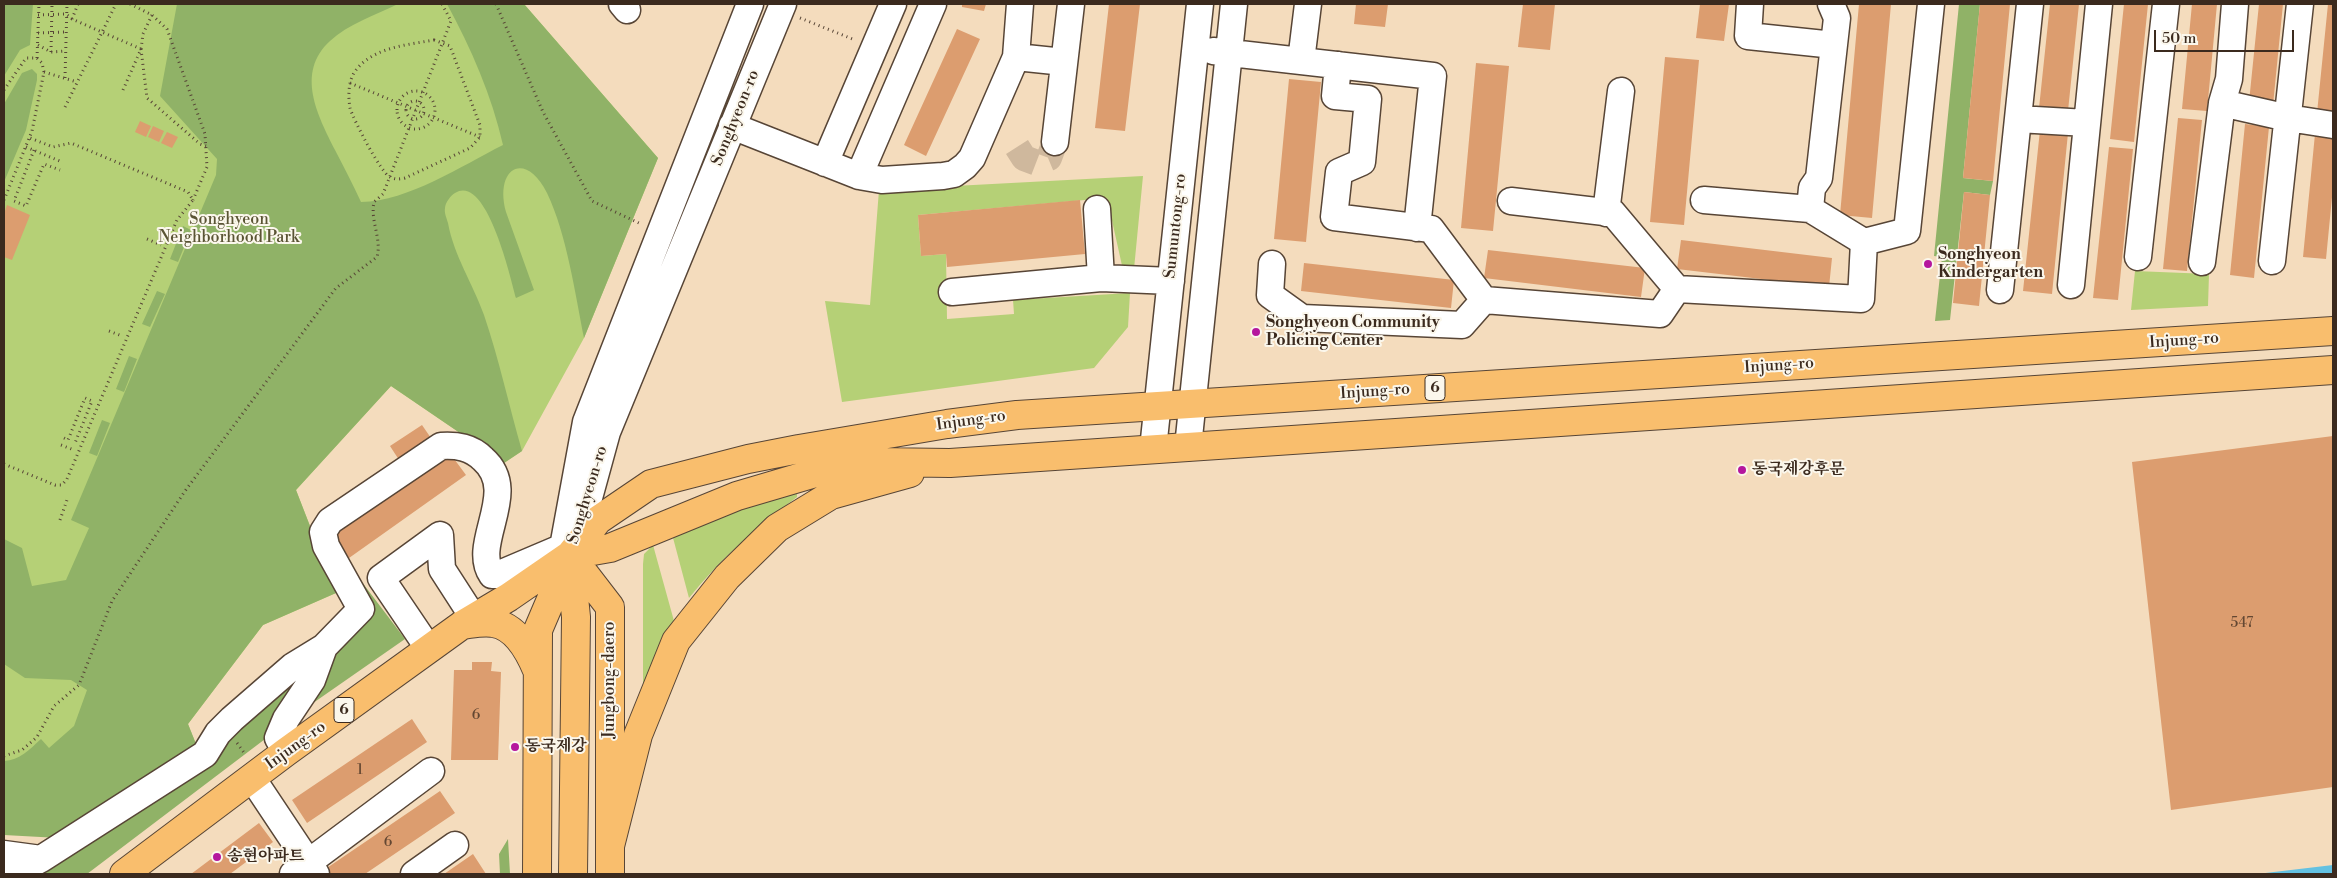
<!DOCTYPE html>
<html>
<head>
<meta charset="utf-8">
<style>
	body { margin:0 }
	#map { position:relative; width:2337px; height:878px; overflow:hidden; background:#f4dcbd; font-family:"Libre Bodoni",serif }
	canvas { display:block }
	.frame { position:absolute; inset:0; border:5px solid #3b2a1e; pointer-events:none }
	.scale { position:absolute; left:2154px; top:30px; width:140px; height:22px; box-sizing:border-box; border:2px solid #3b2a1e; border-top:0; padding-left:6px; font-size:15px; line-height:18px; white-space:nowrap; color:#3b2a1e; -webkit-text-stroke:4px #fbf7ec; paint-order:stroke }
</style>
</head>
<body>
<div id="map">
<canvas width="2337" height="878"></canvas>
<div class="frame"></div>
<div class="scale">50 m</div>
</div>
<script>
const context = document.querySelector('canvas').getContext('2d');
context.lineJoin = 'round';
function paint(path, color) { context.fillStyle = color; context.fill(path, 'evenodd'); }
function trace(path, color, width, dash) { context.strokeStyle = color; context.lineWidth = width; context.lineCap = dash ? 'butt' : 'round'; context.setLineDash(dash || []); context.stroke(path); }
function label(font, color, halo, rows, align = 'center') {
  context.font = font + ' "Libre Bodoni","Noto Serif KR",serif'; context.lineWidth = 4; context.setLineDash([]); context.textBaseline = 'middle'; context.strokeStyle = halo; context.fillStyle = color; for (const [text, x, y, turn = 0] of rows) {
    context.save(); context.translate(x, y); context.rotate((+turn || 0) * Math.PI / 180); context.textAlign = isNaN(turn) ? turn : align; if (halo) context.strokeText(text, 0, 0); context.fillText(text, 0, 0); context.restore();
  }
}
paint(new Path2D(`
	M4 4H524L658 158 584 338 522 451 504 463 391 386 296 490 336 593 263 625 188 724 198 749 4 835Z
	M1143 176 1134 269 1123 270 1107 198 918 215 921 256 946 254 947 319 1014 314 1013 300 1130 293 1128 327 1094 368 842 402 825 301 870 305 879 190Z
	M2135 271 2209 274 2208 306 2131 310Z
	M797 492V497C757 527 720 559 689 598L672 534 699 522Z
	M653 545 674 621 647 683 643 684V564L644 554Z`), '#b5d076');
paint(new Path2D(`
	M4 4H33L30 45 20 50 4 76Z
	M177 4H398C376 15 348 24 330 41 295 73 318 116 335 150 344 167 353 185 361 202 409 201 461 166 503 145 492 96 471 48 447 4H524L658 158 584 338C575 293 567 235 547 193 526 150 494 167 506 212L534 290 516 298C511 280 487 173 455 193 451 195 445 203 445 208 444 213 447 219 448 223 454 256 473 284 484 315 499 359 509 406 522 451L504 463 391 386 296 490 336 593 263 625 188 724 198 749 59 838 4 835V761C20 760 29 750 41 739L49 748 74 726 87 690 71 680 25 678 4 664V539L22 548 32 586 66 580 89 528 71 520 216 175 217 159 160 96Z
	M1959 4H1980L1963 178 1993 181 1990 195 1964 192 1950 320 1935 321 1942 257 1934 256Z
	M32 69 37 74V80L26 130 4 182V104L22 73Z
	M183 226 191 230 178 262 170 259Z
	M157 291 165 294 150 327 142 324Z
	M129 356 137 359 124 392 116 389Z
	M102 420 110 423 97 456 89 453Z
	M349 565 405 639 293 717 326 656 375 609 348 569Z
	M304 667 282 704 273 733 87 874H24Z
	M508 839 510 874H500L499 854Z`), '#90b267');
paint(new Path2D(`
	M2333 865V874H2257Z`), '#63c1e1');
paint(new Path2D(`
	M962 4H986L984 11 962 7Z
	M1109 4H1140L1125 131 1095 128Z
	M1356 4H1388L1385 27 1354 24Z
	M1523 4H1555L1550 50 1518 47Z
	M1700 4H1729L1724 41 1696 38Z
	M1859 4H1891L1872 218 1840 215Z
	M1980 4H2010L1993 181 1963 178Z
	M2050 4H2079L2068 111 2039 108Z
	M2124 4H2148L2134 142 2110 139Z
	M2192 4H2217L2207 111 2182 109Z
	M2259 4H2283L2273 105 2249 102Z
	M2328 4H2333V115L2317 113Z
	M957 29 980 39 926 156 904 145Z
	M1665 57 1699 60 1684 225 1650 222Z
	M1476 63 1509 66 1493 231 1461 228Z
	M1289 79 1321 82 1306 242 1274 239Z
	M2178 118 2202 120 2187 271 2163 269Z
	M140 121 151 126 146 137 135 132Z
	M2245 124 2269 127 2254 278 2230 275Z
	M153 126 164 131 159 142 148 137Z
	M2040 130 2068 133 2052 294 2023 291Z
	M167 132 178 137 172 148 161 143Z
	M2315 134 2333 135V187L2326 259 2303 257Z
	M2109 147 2133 149 2118 300 2093 298Z
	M1964 192 1990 195 1979 306 1953 303Z
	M1080 200 1085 254 947 267 946 254 921 256 918 215Z
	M7 205 30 215 12 260 4 257V214Z
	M1681 240 1832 258 1829 287 1677 269Z
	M1488 250 1645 268 1641 297 1484 278Z
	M1304 263 1454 280 1451 308 1301 291Z
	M422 425 433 441 401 463 390 446Z
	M2333 436V787L2171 810 2132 462Z
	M449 452 466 475 349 558 333 535Z
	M472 662H492L491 671 501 672 498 760H451L454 670H472Z
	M412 719 427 742 307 823 292 800Z
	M440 791 455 813 365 874H322L321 872Z
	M259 823 273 842 230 874H191Z
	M473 854 486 874H444Z`), '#dc9d6f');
trace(new Path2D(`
	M1017 147 1024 158 1037 163 1049 158 1055 142`), '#cfb89d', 26, [26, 13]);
const minor = new Path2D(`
	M622 4 627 10
	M750 4 586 422 563 547 570 555 581 527 607 432 783 4
	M1750 4 1748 36 1834 45
	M1831 4 1837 18 1819 178 1812 188 1810 209 1864 242 1907 231 1931 4
	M1213 51 1433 76 1417 228
	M1016 57 1064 62
	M1301 61 1308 4
	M1338 65 1335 96 1368 99 1362 162 1339 172 1334 217 1431 229 1484 300 1660 314 1677 289 1613 213 1511 201
	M2222 103 2288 118 2333 125
	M2018 119 2087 123
	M732 126 859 176 882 180 943 176 954 174 965 166 972 158 1016 57 1020 4
	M1055 142 1071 4
	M825 163 893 4
	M859 176 933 4
	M1704 200 1810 209
	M1097 209 1101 278
	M1606 213 1621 91
	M2138 257 2166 4
	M2272 261 2300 4
	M2202 262 2222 103 2229 79 2235 4
	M1272 264 1270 295 1302 318 1462 325 1484 300
	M2071 285 2099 4
	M1677 289 1861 299 1864 242
	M2000 290 2030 4
	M952 292 1101 278 1171 281
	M1188 447 1234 4
	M1153 449 1200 4
	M429 649 381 578 440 535 442 569 473 617
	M286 752 278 738 286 719 312 680 324 647
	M252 778 316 874
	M4 854 41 859
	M13 874 41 859 205 754 218 733 232 719 293 666 324 647 361 609 326 546 323 532 330 521 441 446C457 445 471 447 483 459 521 492 470 543 492 575H497L563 547
	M293 874 431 771
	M414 874 455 845`);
const major = new Path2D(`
	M570 555 610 548 737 496 815 473 877 462 950 463 2333 370
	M570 555 610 607V874
	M570 558 576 617 573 874
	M462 625C471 624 483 621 493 623 516 626 529 651 537 670
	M610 846 638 735 676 641 727 577 777 528 831 495 910 473
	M124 874 286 752 462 625 509 597 570 555 598 520 651 484 748 459 799 449 947 424 1017 415 2333 331
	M537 874 538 630 570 555`);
trace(minor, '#574536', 29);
trace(major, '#574536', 30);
trace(new Path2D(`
	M130 4 152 15 167 29 205 134 207 167 193 200
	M496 4 543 112 592 201 641 224
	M38 15 66 14 72 19 141 49
	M800 18 855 40
	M72 19 78 4
	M38 33 66 32
	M434 40 450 46 480 125V137L470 148 405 178C400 179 395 180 390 177 381 173 353 119 350 108 348 96 348 80 356 70 374 47 407 45 434 40Z
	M38 45 51 52 66 51
	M141 49 147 98 200 144 206 146
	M51 52 52 4
	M37 58 39 4
	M44 72 77 82
	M65 78 67 4
	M350 83 480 137
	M4 90 26 58H37L42 63 44 72 32 131 4 200
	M123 90 141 49 143 34 152 15
	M397 110a19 19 0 1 1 38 0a19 19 0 1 1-38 0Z
	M406 110a9 9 0 1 1 18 0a9 9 0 1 1-18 0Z
	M65 107 116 4
	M26 147 62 162
	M34 150 14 201 26 206 44 164 60 170
	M147 239 161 245
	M109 331 122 336
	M64 438 68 440 85 398 92 401 75 443H77
	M61 445 74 450
	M4 464 55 485H62L67 479 177 220 193 200 188 192 71 143 53 147 30 138
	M60 520 67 500
	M237 743 245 754
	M4 756 22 750 37 737 54 706 79 685 112 601 185 491 336 288 377 257C382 239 370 221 374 202L383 194 451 21 442 4`), '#574536', 3, [1, 4]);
trace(minor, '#fff', 26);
trace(major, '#f9be6d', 28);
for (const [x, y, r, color] of [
	[1928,264,5,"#b5179e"],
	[1256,332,5,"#b5179e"],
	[1742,470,5,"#b5179e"],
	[515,747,5,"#b5179e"],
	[217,857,5,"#b5179e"]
]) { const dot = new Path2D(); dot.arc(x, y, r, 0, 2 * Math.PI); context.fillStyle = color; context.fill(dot); trace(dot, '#fbf7ec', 2); }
label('14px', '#634732', null, [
	["547",2242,624],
	["6",476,716],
	["1",360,771],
	["6",388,843]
]);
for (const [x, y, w] of [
	[1435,388,20],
	[344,710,20]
]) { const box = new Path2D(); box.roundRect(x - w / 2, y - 12.5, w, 25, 4); context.fillStyle = '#fbf7ec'; context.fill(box); trace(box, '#3b2a1e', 1); }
label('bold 15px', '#3b2a1e', null, [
	["6",1435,388],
	["6",344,710]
]);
label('16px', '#3b2a1e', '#fbf7ec', [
	["Songhyeon-ro",736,118,-68],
	["Sumuntong-ro",1176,226,-84],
	["Injung-ro",2184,341,-4],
	["Injung-ro",1779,366,-4],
	["Injung-ro",1375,392,-4],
	["Injung-ro",971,421,-8],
	["Songhyeon-ro",588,495,-73],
	["Jungbong-daero",610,680,-90],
	["Injung-ro",296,746,-36]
]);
label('16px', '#5a5434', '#fbf7ec', [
	["Songhyeon",229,220],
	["Neighborhood Park",229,238]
]);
label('bold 16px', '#3b2a1e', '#fbf7ec', [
	["Songhyeon",1938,255],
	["Kindergarten",1938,273],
	["Songhyeon Community",1266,323],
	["Policing Center",1266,341],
	["동국제강후문",1752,470],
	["동국제강",525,747],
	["송현아파트",227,857]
], 'left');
</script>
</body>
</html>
